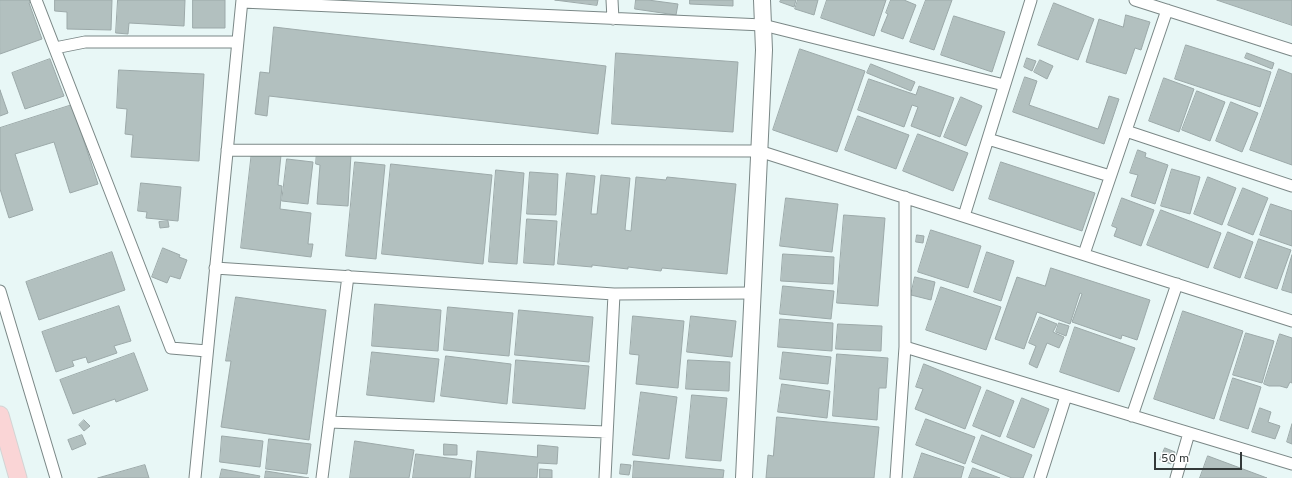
<!DOCTYPE html>
<html>
<head>
<meta charset="utf-8">
<style>
	body { margin:0 }
	#map { position:relative; width:1292px; height:478px; overflow:hidden; background:#e8f7f6; font-family:Overpass,sans-serif }
	canvas { display:block }
	.scale { position:absolute; left:1154px; top:452px; width:88px; height:18px; box-sizing:border-box; border:2px solid #343a3a; border-top:0; padding-left:5px; font-size:12px; line-height:14px; white-space:nowrap; color:#343a3a; -webkit-text-stroke:3px #fff; paint-order:stroke }
</style>
</head>
<body>
<div id="map">
<canvas width="1292" height="478"></canvas>
<div class="scale">50 m</div>
</div>
<script>
const context = document.querySelector('canvas').getContext('2d');
context.lineJoin = 'round';
function paint(path, color) { context.fillStyle = color; context.fill(path, 'evenodd'); }
function trace(path, color, width, dash) { context.strokeStyle = color; context.lineWidth = width; context.lineCap = dash ? 'butt' : 'round'; context.setLineDash(dash || []); context.stroke(path); }
const building = new Path2D(`
	M0 0H34V1L29 3 42 39 0 54Z
	M55 0H112L111 30 67 29V12L55 11Z
	M118 0H185L184 26 129 23 128 34 116 33Z
	M193 0H225V28H193Z
	M555 0H598L597 5Z
	M636 0H648L678 4 676 15 635 9Z
	M690 0H733V6L690 4Z
	M781 0H796L794 7 780 2Z
	M798 0H818L814 15 795 9Z
	M827 0H886L874 36 821 18Z
	M891 0H904L916 5 903 39 881 31 888 14 886 13Z
	M926 0H952L934 50 910 42Z
	M1217 0H1292V25Z
	M1054 3 1094 19 1078 60 1038 45Z
	M1126 15 1150 22 1141 50 1135 48 1126 74 1086 62 1099 19 1123 27Z
	M954 16 1005 32 992 72 941 55Z
	M274 27 606 66 598 134 269 96 267 116 255 114 260 72 269 73Z
	M1186 45 1271 72 1260 107 1175 79Z
	M800 49 865 71 837 152 773 130Z
	M616 53 738 62 733 132 612 124Z
	M1247 53 1274 63 1272 69 1245 58Z
	M1027 58 1036 61 1032 71 1024 67Z
	M50 59 64 96 25 109 12 73Z
	M1040 60 1053 66 1047 79 1034 72Z
	M871 64 915 82 911 91 867 73Z
	M1279 69 1292 74V165L1250 150Z
	M119 70 204 74 199 161 131 157 133 135 125 134 127 109 117 108Z
	M1025 77 1037 81 1029 105 1098 129 1109 96 1119 99 1104 144 1013 112Z
	M1164 78 1194 89 1179 132 1149 121Z
	M869 79 916 95 919 86 954 98 940 137 911 126 918 107 912 105 904 127 858 110Z
	M0 90 8 113 0 116Z
	M1197 91 1225 102 1210 141 1182 130Z
	M961 97 982 106 966 146 944 137Z
	M1231 102 1258 113 1242 152 1216 141Z
	M72 105 98 184 70 193 54 142 15 154 33 210 9 218 0 189V128Z
	M858 116 909 135 896 169 845 150Z
	M918 134 968 153 953 191 903 171Z
	M1138 150 1146 153 1145 157 1168 165 1155 204 1131 196 1138 175 1130 173Z
	M252 151 281 155 278 185 282 186 280 209 311 213 308 244H313L311 257 241 248Z
	M317 151 351 154 348 206 317 204 320 165 316 164Z
	M287 159 313 162 308 204 282 201Z
	M355 162 385 165 376 259 346 256Z
	M1001 162 1095 193 1082 231 989 199Z
	M391 164 492 175 483 264 382 254Z
	M1172 169 1200 177 1190 214 1161 206Z
	M496 170 524 173 517 264 489 262Z
	M530 172 558 174 556 215 527 214Z
	M567 173 595 176 591 214H597L601 175 630 178 625 230 631 231 636 177 666 180 667 177 736 184 727 274 662 268 661 271 628 267V269L592 265V267L558 264Z
	M1208 177 1236 188 1222 225 1194 214Z
	M141 183 181 187 178 221 146 218 147 212 138 211Z
	M1243 188 1268 198 1253 235 1228 225Z
	M786 198 838 204 832 252 780 246Z
	M1122 198 1154 210 1141 246 1114 236 1117 228 1112 226Z
	M1271 204 1292 211V246L1260 235Z
	M1161 210 1221 233 1208 268 1147 245Z
	M844 215 885 218 878 306 837 303Z
	M527 219 557 221 554 265 524 263Z
	M168 221 169 227 160 228 159 222Z
	M931 230 981 246 968 288 918 272Z
	M1228 232 1253 242 1240 278 1214 268Z
	M917 235 924 236 923 243 916 242Z
	M1259 239 1291 250 1277 289 1245 278Z
	M163 248 180 255 179 257 187 260 180 279 170 276 167 283 152 277Z
	M112 252 125 290 39 320 26 282Z
	M987 252 1014 261 1001 301 974 292Z
	M783 254 834 257 833 284 781 281Z
	M1292 255V293L1282 290Z
	M1051 268 1150 300 1137 340 1122 335 1121 339 1072 322 1082 294 1080 293 1070 324 1037 312 1024 349 995 339 1017 277 1045 286Z
	M915 277 935 282 931 300 911 295Z
	M783 286 834 291 831 319 780 314Z
	M941 287 1001 307 986 350 926 330Z
	M236 297 326 310 309 440 221 427 231 361H226Z
	M375 304 441 310 438 351 372 346Z
	M119 306 131 341 114 346 117 353 88 363 86 357 72 361 74 366 56 372 42 332Z
	M448 307 513 313 509 356 444 350Z
	M519 310 593 317 589 362 515 355Z
	M1183 311 1243 331 1214 419 1154 399Z
	M633 316 684 321 678 388 636 384 639 355 630 354Z
	M691 316 736 321 732 357 687 352Z
	M1040 317 1057 324 1053 332 1064 337 1059 348 1047 343 1037 368 1029 364 1036 346 1029 343Z
	M780 319 833 323 832 351 778 347Z
	M1059 323 1069 326 1066 336 1056 332Z
	M838 324 882 326 881 351 836 349Z
	M1075 327 1135 348 1119 392 1060 372Z
	M1246 333 1274 341 1262 383 1233 375Z
	M1280 334 1292 338V383L1290 382 1287 388 1280 386H1269L1264 384Z
	M372 352 439 359 434 402 367 395Z
	M783 352 831 357 828 384 780 379Z
	M134 353 148 390 116 402 115 399 73 414 60 380Z
	M837 354 888 358 886 388H879L877 420 833 416Z
	M446 356 511 364 507 404 441 396Z
	M516 360 589 366 585 409 513 403Z
	M688 360 730 362 729 391 686 389Z
	M924 364 981 387 965 429 915 409 923 389 916 387Z
	M1233 378 1261 387 1248 429 1220 420Z
	M782 384 830 391 827 418 778 412Z
	M987 390 1014 401 1000 437 973 426Z
	M641 392 677 397 669 459 633 455Z
	M692 395 727 398 721 461 686 458Z
	M1022 398 1049 409 1034 448 1007 437Z
	M1260 408 1271 412 1268 422 1280 426 1275 439 1252 432Z
	M777 417 879 427 874 478H766L768 455 773 456Z
	M926 419 975 437 965 464 916 445Z
	M84 420 90 426 84 431 79 425Z
	M1292 424V444L1287 442Z
	M82 435 86 444 72 450 68 440Z
	M982 435 1032 455 1023 478H1012L972 462Z
	M222 436 263 441 260 467 220 462Z
	M269 439 311 444 307 474 266 469Z
	M355 441 414 450 409 478H350Z
	M444 444 457 445V455H444Z
	M538 445 558 447 557 464 538 463 537 478H475L477 451 537 457Z
	M1165 448 1175 452 1171 464 1160 460Z
	M922 453 964 467 961 478H914Z
	M416 454 472 461 470 478H413Z
	M1208 456 1267 478H1200Z
	M634 461 724 470 723 478H633Z
	M621 464 631 465 629 475 620 474Z
	M145 465 149 478H98Z
	M973 468 1000 478H969Z
	M222 469 260 476 259 478H220Z
	M540 469 552 470V478H540Z
	M266 471 309 478H265Z`);
paint(building, '#b2c0bf');
trace(building, '#9ca9a9', 1);
const street = new Path2D(`
	M36 0 171 348 207 351
	M612 0 613 19
	M1135 0 1292 50
	M242 2 763 25 1004 85
	M55 48 85 42H237
	M1126 131 1292 186
	M988 139 1110 176
	M227 150 759 151 1292 321
	M964 216 1031 0
	M1084 254 1167 10
	M215 268 614 294 752 293
	M0 291 56 478
	M905 347 1292 464
	M1132 416 1177 284
	M329 422 607 432
	M195 478 242 0
	M322 478 348 276
	M605 478 614 294
	M896 478 905 347V197
	M1040 478 1066 396
	M1176 478 1189 433`);
const secondary = new Path2D(`
	M744 478 764 50 762 0`);
const primary = new Path2D(`
	M0 415 18 478`);
trace(street, '#7b8887', 13);
trace(secondary, '#7b8887', 18);
trace(primary, '#d2d4d4', 19);
trace(street, '#fff', 11);
trace(secondary, '#fff', 16);
trace(primary, '#fad5d6', 17);
</script>
</body>
</html>
